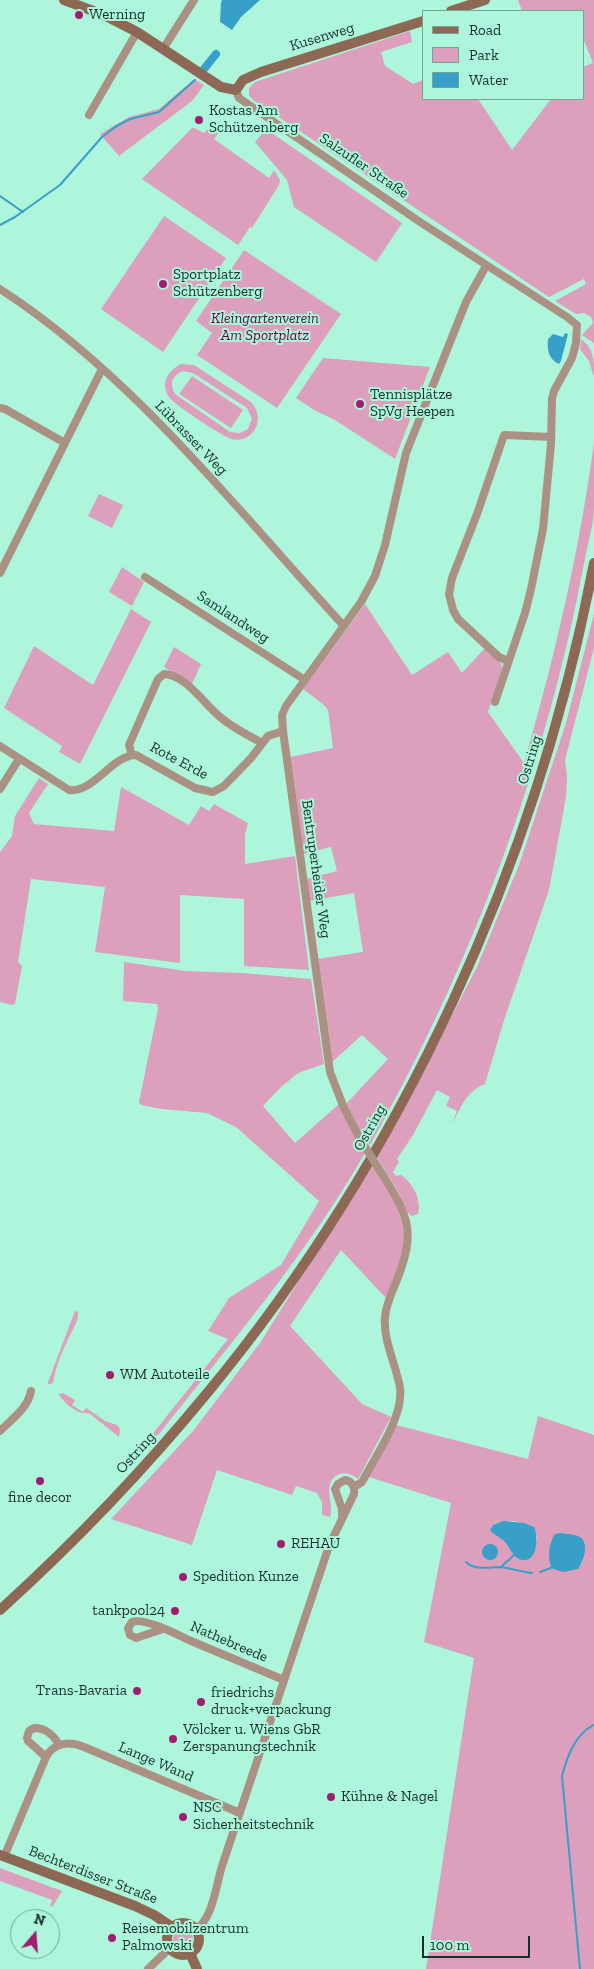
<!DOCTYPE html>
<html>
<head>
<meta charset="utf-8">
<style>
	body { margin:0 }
	#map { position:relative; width:594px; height:1969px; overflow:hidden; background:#adf6db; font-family:"Zilla Slab",serif }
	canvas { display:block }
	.legend { position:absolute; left:422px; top:10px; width:162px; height:90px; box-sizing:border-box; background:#adf6db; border:1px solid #70a893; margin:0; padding:6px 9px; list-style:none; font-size:15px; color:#153228 }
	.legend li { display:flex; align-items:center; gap:10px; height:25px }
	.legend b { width:25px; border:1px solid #70a893 }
	.north { position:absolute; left:10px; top:1909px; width:50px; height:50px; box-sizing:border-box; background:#adf6db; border:1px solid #70a893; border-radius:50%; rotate:18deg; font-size:14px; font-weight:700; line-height:20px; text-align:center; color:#153228 }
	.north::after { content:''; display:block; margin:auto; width:18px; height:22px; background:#a01c6c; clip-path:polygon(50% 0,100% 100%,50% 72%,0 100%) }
	.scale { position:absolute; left:422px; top:1936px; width:108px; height:22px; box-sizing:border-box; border:2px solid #153228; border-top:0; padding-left:6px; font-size:15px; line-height:18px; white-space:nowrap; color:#153228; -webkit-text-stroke:4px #adf6db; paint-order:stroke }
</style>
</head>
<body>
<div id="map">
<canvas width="594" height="1969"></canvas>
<ul class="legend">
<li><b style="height:6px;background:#8d6955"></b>Road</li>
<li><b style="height:14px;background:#dc9fbc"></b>Park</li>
<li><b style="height:14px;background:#389fc9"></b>Water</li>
</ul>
<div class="north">N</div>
<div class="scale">100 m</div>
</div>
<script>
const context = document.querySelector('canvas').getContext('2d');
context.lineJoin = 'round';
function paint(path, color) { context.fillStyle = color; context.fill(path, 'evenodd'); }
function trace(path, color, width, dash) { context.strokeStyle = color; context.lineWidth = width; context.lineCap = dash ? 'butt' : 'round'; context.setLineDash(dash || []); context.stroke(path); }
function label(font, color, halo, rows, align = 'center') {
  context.font = font + ' "Zilla Slab",serif'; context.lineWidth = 4; context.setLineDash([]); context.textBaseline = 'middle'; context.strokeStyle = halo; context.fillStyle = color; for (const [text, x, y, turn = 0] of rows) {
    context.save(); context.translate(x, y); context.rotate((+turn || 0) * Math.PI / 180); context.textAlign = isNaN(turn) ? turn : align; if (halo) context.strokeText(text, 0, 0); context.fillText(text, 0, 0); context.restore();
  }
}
paint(new Path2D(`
	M518 0H594V343L582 335 593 323 591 317 584 313 576 314 555 301 586 284 584 279 549 297 253 100 249 95V88L255 82 410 31 412 42 381 52 385 66 413 84 423 80V99H478L512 150 551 99H583V67L593 63 583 38V11H522Z
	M194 79 204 85 192 101 119 156 100 134 129 117 159 109Z
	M212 124 220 131 214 139 269 178 274 170 280 180 279 185 252 228 250 227 238 245 142 179 192 128H194L204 133Z
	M266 129 402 223 376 262 294 207 287 180 255 142Z
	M164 216 226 258 163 352 101 309Z
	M244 250 341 314 277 408 197 355 212 333 196 321Z
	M581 339C594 349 594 358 594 377L589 361 580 349Z
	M323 358 430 367 395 459 335 420 314 410 296 398Z
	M181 364 194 365 251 402C267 419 253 444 231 439 221 435 176 406 170 398 159 385 168 370 181 364ZM183 371 193 373 247 408 252 419 248 429 240 433 230 432 175 394C169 384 172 375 183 371Z
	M192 376 243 410 231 428 179 394Z
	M594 442C594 465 594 488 594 510 593 526 588 543 585 559 579 587 574 616 567 644 525 821 459 987 370 1145L357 1128 345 1105 388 1059 362 1035 332 1062 318 959 363 952 354 893 310 901 307 879 337 871 331 847 303 854 290 757 333 748 328 710 324 705 303 689 365 604 412 675 448 652 462 673 485 648 501 663 502 670 488 712 524 763C554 660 580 549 594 442Z
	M99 494 123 505 112 528 88 516Z
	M122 567 144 582 132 606 109 592Z
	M131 609 151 622 80 764 59 752 62 746 4 708 34 646 93 685Z
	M594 614V648L565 760 567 776 566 797 549 890 504 1020 485 1084C466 1091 461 1108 452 1124L457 1111 446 1106 450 1097 437 1090 413 1135 397 1159 399 1162 393 1172 396 1176 401 1175C413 1183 422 1200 418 1214L412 1216 407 1212 397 1190 377 1157 415 1087 477 967 519 865 566 723Z
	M174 647 201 664 192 684 164 667Z
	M39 778 48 784 29 813 34 824 114 831 121 787 189 825 201 806 209 811 214 804 248 823 245 834V864L295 856 309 970 244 966V899L180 895V963L95 952 105 887 31 879 18 962 22 966 15 1004 12 1005 0 1002V852L12 836 15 816Z
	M124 962 185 971 243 973 311 979 324 1064 298 1073 281 1087 263 1106 295 1143 339 1104 365 1153C307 1254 231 1343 159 1434L147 1441 228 1339 208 1331 229 1298 281 1265 319 1201 236 1127 207 1113 162 1109 141 1105 139 1102 158 1009 157 1004 123 1001Z
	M372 1164C390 1194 409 1217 403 1254 401 1269 392 1284 386 1298L341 1250 290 1326 362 1404 391 1417 358 1479C353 1475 347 1472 340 1474 320 1481 335 1503 330 1517L322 1515V1502L317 1493 296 1486 292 1495 217 1470 192 1545 111 1519 193 1431 260 1343Z
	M75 1311 78 1312C79 1322 70 1333 66 1344 60 1356 55 1370 53 1383L47 1385Z
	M63 1393 75 1400 72 1405 83 1412 86 1408 105 1421 117 1425 120 1429 119 1437 89 1413C76 1415 65 1403 58 1394Z
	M538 1416 594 1435V1969H426L474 1658 424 1642 451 1503 369 1477 396 1425 528 1459ZM514 1521 531 1526 537 1538 532 1556 514 1555 504 1540 491 1527 496 1523ZM560 1533C583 1537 587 1538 582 1563Z
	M0 1868 62 1891 53 1906 50 1907 52 1900 0 1881Z
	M173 1939a10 10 0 1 1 20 0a10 10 0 1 1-20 0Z`), '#dc9fbc');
paint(new Path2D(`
	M222 0H260L241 17 232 30 220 22 221 3Z
	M565 333 568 334 561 361 559 364C548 359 547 349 548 339L553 334 563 337Z
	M503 1521 524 1523 534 1527C538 1534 538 1560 525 1560 513 1561 510 1546 503 1540 498 1536 494 1535 490 1530L493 1525Z
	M560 1533C566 1534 575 1534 580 1537 590 1544 583 1562 578 1569L563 1572 551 1568C548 1555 548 1545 555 1534Z
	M482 1552a8 8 0 1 1 16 0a8 8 0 1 1-16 0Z`), '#389fc9');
trace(new Path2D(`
	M0 196 23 212
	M0 225 15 217 60 185 102 137 115 127 130 119 159 112 195 80
	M466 1562C475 1571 489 1567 500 1567 511 1568 522 1572 532 1573
	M501 1567 514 1555
	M540 1572 551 1568
	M580 1969 562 1776C567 1757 575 1734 594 1725`), '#389fc9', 2);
trace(new Path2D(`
	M204 69 216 54`), '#389fc9', 8);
trace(new Path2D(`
	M163 49 194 0
	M236 90 239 98 423 224 567 317 577 325 576 343 572 358 554 391 552 399 551 444 543 529 531 589 525 613 495 702
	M89 115 137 32
	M0 289C132 374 238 511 344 626
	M0 408 5 409 65 443
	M0 573 102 369
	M145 577 305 680
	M508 661 499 657 458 619 453 610 449 594 452 578 477 514 504 435 551 437
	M0 746 69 790C94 793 112 755 136 755L195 788 213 792 224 786 251 758 268 736 283 731
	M132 755 129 745 158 679 164 674C186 675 203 703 219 716 231 727 248 735 262 743
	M0 789 19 759
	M360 1139 344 1108 330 1072 283 731 282 715 286 706 361 602 375 576 385 545 406 453 466 302 486 266
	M0 1431C12 1419 28 1408 31 1391
	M354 1487 362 1482C375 1457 404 1416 400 1388 396 1364 383 1341 385 1317 386 1304 392 1292 397 1280 415 1233 410 1219 384 1177
	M163 1629 136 1638 130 1635 128 1628 132 1622C144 1617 178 1635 191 1641L284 1680
	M46 1757 28 1741 27 1738 29 1731 34 1728C45 1728 54 1735 59 1745
	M4 1857 46 1757C54 1742 70 1741 84 1747L240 1813
	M195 1930C213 1919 216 1885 222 1866L329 1546 354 1494C355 1487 352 1481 345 1480L338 1484 335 1489 342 1509V1517
	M148 1969 170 1948`), '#ab9183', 8);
trace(new Path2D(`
	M64 0 104 15 137 32 221 87 236 90 243 80 261 72 423 21
	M451 11 485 0
	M0 1610C75 1542 144 1470 208 1392 403 1156 537 863 594 563
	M0 1855 135 1906 154 1915 172 1927
	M167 1939a16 16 0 1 1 32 0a16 16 0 1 1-32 0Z
	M190 1953 197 1969`), '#8d6955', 10);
trace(new Path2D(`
	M360 1139 384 1177`), '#ab9183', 8);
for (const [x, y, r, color] of [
	[79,15,5,"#a01c6c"],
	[199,120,5,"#a01c6c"],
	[163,284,5,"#a01c6c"],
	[360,404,5,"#a01c6c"],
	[110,1375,5,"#a01c6c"],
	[40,1481,5,"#a01c6c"],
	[281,1544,5,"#a01c6c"],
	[183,1577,5,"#a01c6c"],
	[175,1611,5,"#a01c6c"],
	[137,1691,5,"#a01c6c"],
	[201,1702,5,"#a01c6c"],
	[173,1739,5,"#a01c6c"],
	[331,1797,5,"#a01c6c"],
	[183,1817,5,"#a01c6c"],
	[112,1938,5,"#a01c6c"]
]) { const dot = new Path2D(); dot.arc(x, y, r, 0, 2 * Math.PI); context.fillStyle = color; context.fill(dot); trace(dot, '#adf6db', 2); }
label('15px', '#153228', '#adf6db', [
	["Werning",89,15],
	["Kostas Am",209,111],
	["Schützenberg",209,128],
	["Sportplatz",173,275],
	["Schützenberg",173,292],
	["Tennisplätze",370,395],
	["SpVg Heepen",370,412],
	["WM Autoteile",120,1375],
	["fine decor",40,1498,"center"],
	["REHAU",291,1544],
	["Spedition Kunze",193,1577],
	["tankpool24",165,1611,"right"],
	["Trans-Bavaria",127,1691,"right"],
	["friedrichs",211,1693],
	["druck+verpackung",211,1710],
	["Völcker u. Wiens GbR",183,1730],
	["Zerspanungstechnik",183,1747],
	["Kühne & Nagel",341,1797],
	["NSC",193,1808],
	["Sicherheitstechnik",193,1825],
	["Reisemobilzentrum",122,1929],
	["Palmowski",122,1946]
], 'left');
label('15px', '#153228', '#adf6db', [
	["Kusenweg",322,37,-17],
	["Salzufler Straße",364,166,34],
	["Lübrasser Weg",191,438,46],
	["Samlandweg",233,617,33],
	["Ostring",530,760,-73],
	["Rote Erde",179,761,28],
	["Bentruperheider Weg",316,869,82],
	["Ostring",370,1128,-61],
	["Ostring",136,1453,-48],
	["Nathebreede",229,1642,23],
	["Lange Wand",156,1762,23],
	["Bechterdisser Straße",93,1875,21]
]);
label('italic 15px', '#640040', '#adf6db', [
	["Kleingartenverein",265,319],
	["Am Sportplatz",265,336]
]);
</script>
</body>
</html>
